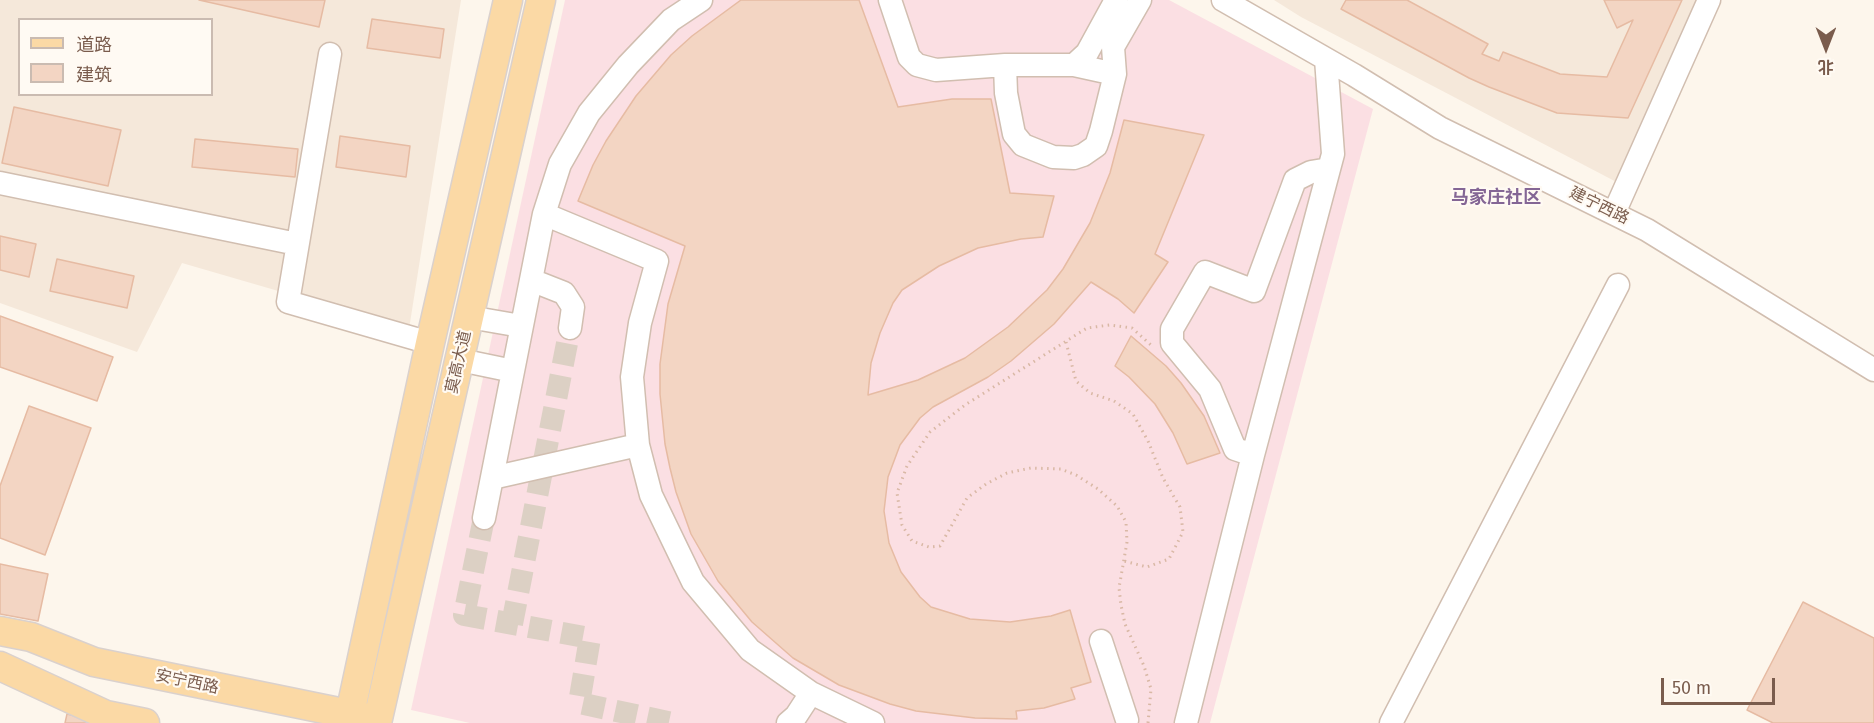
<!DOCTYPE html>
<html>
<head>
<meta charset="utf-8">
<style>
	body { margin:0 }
	#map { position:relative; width:1874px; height:723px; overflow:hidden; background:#fdf6ec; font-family:"Fira Sans","Noto Sans SC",sans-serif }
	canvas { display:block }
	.legend { position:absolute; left:18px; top:18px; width:195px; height:78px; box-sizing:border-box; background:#fffaf3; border:2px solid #cabbb1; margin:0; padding:8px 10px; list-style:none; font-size:18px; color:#7a5c4d }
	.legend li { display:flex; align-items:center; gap:12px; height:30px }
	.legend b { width:30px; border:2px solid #cabbb1 }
	.north { position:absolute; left:1796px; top:18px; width:60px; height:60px; -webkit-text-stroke:4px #fffaf3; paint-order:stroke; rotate:180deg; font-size:16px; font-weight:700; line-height:24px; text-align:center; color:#7a5c4d }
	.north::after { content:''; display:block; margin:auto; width:21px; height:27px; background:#7a5c4d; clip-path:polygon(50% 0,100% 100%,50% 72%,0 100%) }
	.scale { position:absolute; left:1661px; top:678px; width:114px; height:27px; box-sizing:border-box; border:3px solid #7a5c4d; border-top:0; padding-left:8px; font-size:18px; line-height:21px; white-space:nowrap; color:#7a5c4d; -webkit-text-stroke:4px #fffaf3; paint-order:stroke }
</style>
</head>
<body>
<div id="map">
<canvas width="1874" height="723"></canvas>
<ul class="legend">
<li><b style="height:8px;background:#fbd9a5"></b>道路</li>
<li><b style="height:16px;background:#f3d5c3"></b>建筑</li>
</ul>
<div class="north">北</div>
<div class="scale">50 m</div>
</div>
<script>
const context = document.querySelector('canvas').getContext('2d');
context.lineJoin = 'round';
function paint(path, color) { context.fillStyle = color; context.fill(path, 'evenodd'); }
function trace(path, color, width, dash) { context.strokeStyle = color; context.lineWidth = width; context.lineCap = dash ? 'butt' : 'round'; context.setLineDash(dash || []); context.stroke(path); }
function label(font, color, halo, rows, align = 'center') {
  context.font = font + ' "Fira Sans","Noto Sans SC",sans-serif'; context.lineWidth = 4.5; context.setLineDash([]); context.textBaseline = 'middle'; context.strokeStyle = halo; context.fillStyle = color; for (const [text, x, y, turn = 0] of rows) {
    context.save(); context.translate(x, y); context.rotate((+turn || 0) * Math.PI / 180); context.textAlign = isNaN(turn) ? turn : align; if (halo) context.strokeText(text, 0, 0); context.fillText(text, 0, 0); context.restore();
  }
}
paint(new Path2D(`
	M0 0H461L409 329 182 263 137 352 0 303ZM20 20H212V94H20Z
	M1274 0H1711L1626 187 1301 17Z`), '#f5e8da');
paint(new Path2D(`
	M565 0H1169L1373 109 1210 723H470L411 710Z`), '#fbdfe3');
const building = new Path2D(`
	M199 0H325L319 27Z
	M741 0H859L898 107 952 99H991L1010 193 1054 196 1043 237 1021 239 978 248 939 266 902 290 893 303 880 333 871 363 868 395 918 380 965 358 1008 327 1047 290 1063 269 1090 223 1110 173 1124 120 1204 135 1155 254 1168 262 1134 313 1118 299 1091 282 1054 324 1011 361 988 377 933 407 920 418 900 445 888 477 884 511 889 543 901 572 920 597 931 607 970 619 1010 622 1051 616 1070 610 1091 682 1071 688 1075 699 1044 708 1016 711 1017 719 975 718 916 711 890 704 839 685 793 658 752 622 718 581 691 534 676 492 670 468 665 444 660 394V364L668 304 685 246 578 201 593 165 606 141 636 96 671 55 692 36Z
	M1346 0H1407L1488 44 1482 54 1499 61 1503 52 1560 74 1607 77 1633 20 1617 28 1604 0H1682L1628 118 1557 113 1489 87 1469 78 1341 9Z
	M372 19 444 29 440 58 367 48Z
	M14 107 121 130 108 186 2 163Z
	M340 136 410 146 406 177 336 167Z
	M195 139 298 149 295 177 192 167Z
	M0 236 36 244 29 277 0 270Z
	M57 259 134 276 127 308 50 291Z
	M0 316 113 357 97 401 0 367Z
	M1131 336 1166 366 1181 383 1204 416 1220 453 1187 464 1173 433 1155 404 1129 377 1115 366Z
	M29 406 91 428 45 555 0 538V486Z
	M0 564 48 574 38 621 0 614Z
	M1803 602 1874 638V723H1773L1747 710Z
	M67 714 96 721V723H65Z`);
paint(building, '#f3d5c3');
trace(building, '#e6bba3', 1.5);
trace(new Path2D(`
	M484 518 464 615 590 638 579 703 673 723
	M512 624 570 328`), '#dcd0c4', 22, [22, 11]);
const minor = new Path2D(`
	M890 0 909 57 917 65 936 70 1005 65H1074L1115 74
	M1223 0 1354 75 1440 128 1647 230 1874 370
	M330 54 288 302 430 343
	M1005 65 1006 93 1014 134 1023 145 1053 157 1074 158 1083 155 1096 146 1101 131 1115 74 1113 47 1140 0
	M1074 65 1087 53 1116 0
	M0 183 297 244
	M1614 213 1709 0
	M544 214 657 261 640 323 632 377 638 445 651 495 693 582 750 650 811 693 873 723
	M531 280 564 293 573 307 570 328
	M469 317 521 326
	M460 360 513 371
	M1253 455 1235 449 1210 389 1172 343V329L1205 272 1254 291 1295 180 1311 172 1329 169
	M492 478 638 445
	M484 518 544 214 560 164 589 113 628 65 671 20 701 0
	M1101 641 1127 720
	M788 723 796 716 811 693
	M1186 723 1253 455 1333 154 1326 59
	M1391 723 1618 285`);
const major = new Path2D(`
	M0 631 31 637 94 662 368 718
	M0 666 106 715 145 723
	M348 723 430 343 508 0
	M377 723 541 0`);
trace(minor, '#d1beb0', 25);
trace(major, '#dad1cd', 31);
trace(new Path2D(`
	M1066 342 1076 381 1090 393 1114 401 1133 414 1148 441 1163 478 1180 507 1183 532 1169 559 1147 567 1124 561
	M1148 723 1151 689 1144 666 1125 624 1121 605 1119 588 1127 542 1126 522 1117 506 1098 489 1076 475 1061 469 1031 468 1007 473 986 484 967 498 940 546 929 547 912 541 902 525 897 493 907 466 930 432 965 405 1087 328 1110 325 1132 328 1153 347`), '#d9b8a5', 3, [1.5, 4.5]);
trace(minor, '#fff', 22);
trace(major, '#fbd9a5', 28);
label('16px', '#7a5c4d', '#fffaf3', [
	["建宁西路",1599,206,26],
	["莫高大道",459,362,-77],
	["安宁西路",187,682,12]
]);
label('bold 18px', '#846695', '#fffaf3', [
	["马家庄社区",1496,198]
]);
</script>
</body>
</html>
